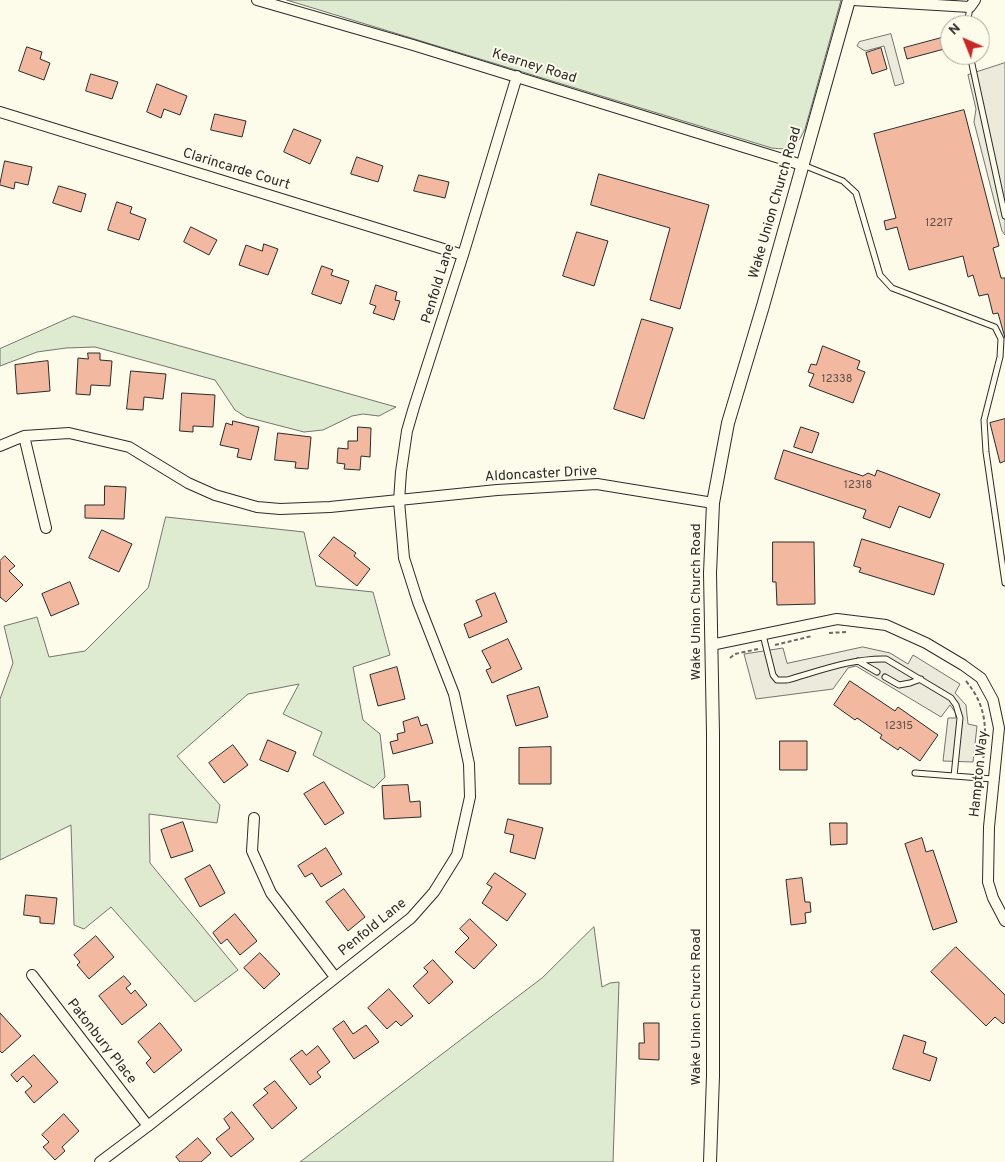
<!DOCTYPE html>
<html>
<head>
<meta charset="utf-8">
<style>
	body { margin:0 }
	#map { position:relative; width:1005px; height:1162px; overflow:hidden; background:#fdfbea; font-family:Overpass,sans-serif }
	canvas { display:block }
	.north { position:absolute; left:940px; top:15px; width:50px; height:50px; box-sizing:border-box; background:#fdfbea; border:1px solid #a9a89e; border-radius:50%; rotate:316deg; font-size:14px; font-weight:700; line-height:20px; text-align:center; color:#2b2b2b }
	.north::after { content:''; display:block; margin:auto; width:18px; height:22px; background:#c62828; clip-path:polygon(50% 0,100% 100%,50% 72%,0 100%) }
</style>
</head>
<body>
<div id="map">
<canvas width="1005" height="1162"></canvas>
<div class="north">N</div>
</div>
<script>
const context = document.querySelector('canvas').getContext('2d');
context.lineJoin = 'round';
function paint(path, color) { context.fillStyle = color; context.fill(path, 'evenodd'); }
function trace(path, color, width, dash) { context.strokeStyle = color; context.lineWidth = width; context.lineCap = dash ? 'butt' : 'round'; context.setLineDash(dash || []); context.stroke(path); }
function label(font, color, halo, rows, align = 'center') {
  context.font = font + ' Overpass,sans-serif'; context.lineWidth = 4; context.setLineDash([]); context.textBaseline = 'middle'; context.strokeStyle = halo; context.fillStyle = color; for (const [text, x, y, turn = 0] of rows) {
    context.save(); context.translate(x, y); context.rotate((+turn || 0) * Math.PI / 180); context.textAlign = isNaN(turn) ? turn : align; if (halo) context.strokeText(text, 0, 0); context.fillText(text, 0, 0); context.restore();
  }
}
const green = new Path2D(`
	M287 0H841L805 129C797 146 792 151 772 148Z
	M74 316 396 407 379 416 363 414 352 416 323 430 304 432 246 417 235 410 215 380 95 347 66 348 37 352 0 366V349Z
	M166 517 304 532 316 586 373 592 390 655 353 667 363 720 380 734 385 777 374 788 313 755 322 732 283 714 299 684 248 694 177 756 220 805 217 823 149 814 150 863 238 970 195 1002 111 907 84 929 74 925 71 825 0 860V699L13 663 4 626 37 617 49 657 85 651 148 588Z
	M594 927 602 987 610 983 619 982 613 1162H300L542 978Z`);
paint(green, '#deebd1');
trace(green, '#74746e', 1);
const parking = new Path2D(`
	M891 34 904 83 895 86 884 46 865 51 857 46 859 42Z
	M1005 63V235L1002 231 974 122 976 109 968 75Z
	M863 647 890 653 908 664 913 655 960 684 955 693 966 705 968 724 977 726 973 762 943 761 948 718H956L955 712 950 705 941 717 856 666 848 668 833 689 756 699 744 654 783 648 787 663Z`);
paint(parking, '#eceadb');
trace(parking, '#74746e', 1);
const building = new Path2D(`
	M945 37 948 48 907 59 904 48Z
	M27 47 42 52 40 59 50 63 44 80 19 71Z
	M881 48 887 69 872 74 866 53Z
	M91 74 118 82 112 99 86 91Z
	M157 84 187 96 180 115 164 109 161 118 147 112Z
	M964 110 999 246 993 248 1001 278H1005V338L998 313 993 314 988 294 979 296 973 275 968 277 963 256 909 270 897 227 886 230 884 221 896 218 874 134Z
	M215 114 246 121 242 137 211 130Z
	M294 129 321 140 310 164 284 152Z
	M357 157 383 166 378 182 351 174Z
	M5 161 32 167 28 185 15 182 14 189 0 185Z
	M599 174 709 205 680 309 650 300 670 228 591 205Z
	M419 175 449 182 445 198 414 191Z
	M59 186 86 194 81 212 53 203Z
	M117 202 132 207 130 213 146 219 139 240 108 230Z
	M191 227 217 240 209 255 184 242Z
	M577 232 608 241 594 286 563 276Z
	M264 244 278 249 268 275 239 265 246 245 262 251Z
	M322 266 333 270 331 275 349 281 341 304 312 294Z
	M376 285 397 292 395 300 400 301 394 320 373 313 376 306 370 304Z
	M642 319 673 328 644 419 614 409Z
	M823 346 860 361 857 369 865 372 853 403 809 386 814 374 808 372 811 364 816 365Z
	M88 353H100V360L112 361 110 386 91 385 90 395 76 394 78 358 88 359Z
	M48 361 50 391 17 394 15 365Z
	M131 371 166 374 163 399 144 397 143 410 127 409Z
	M182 393 215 395 213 427 193 426V432L180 431Z
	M1005 419V461L1000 463 990 423Z
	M233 421 259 427 251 460 237 457 239 449 220 445 226 423 232 425Z
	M358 427 371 428 370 457 361 456 360 470 344 469 345 464 337 463 338 448 348 449V441H357Z
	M801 427 819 433 812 453 794 447Z
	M278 433 311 437 308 469 295 468 296 462 275 460Z
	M784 450 863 476 868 473 875 476 877 470 940 494 930 518 899 506 890 528 863 518 866 510 775 479Z
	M105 486 126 487 124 519 85 518V505H104Z
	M102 530 132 544 119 572 89 558Z
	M334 537 356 553 354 556 370 569 357 586 319 556Z
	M862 539 944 564 934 595 859 572 861 568 854 566Z
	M773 542H814L815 604 777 605 776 582H773Z
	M5 556 15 566 9 571 23 585 6 602 0 597V561Z
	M70 582 79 604 51 616 42 594Z
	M495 593 507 622 469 638 464 624 482 616 476 601Z
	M508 639 522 669 492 683 486 670 491 668 482 651Z
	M397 667 405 699 378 706 370 675Z
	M850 681 895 711 898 707 938 735 920 761 900 747 898 750 880 738 882 735 857 718 855 720 834 705Z
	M539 687 548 717 516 726 507 696Z
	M418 717 421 726 427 724 433 743 393 754 390 742 398 740 397 734 405 732 403 722Z
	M268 740 296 752 288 772 260 760Z
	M780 741H807V770H780Z
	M233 745 248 765 224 783 209 763Z
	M551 747V784H519V748Z
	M324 782 344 813 325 825 304 794Z
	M408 785 410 802 420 801 421 817 384 819 382 786Z
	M508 819 543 828 535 859 510 852 514 835 505 833Z
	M183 822 193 851 171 858 161 830Z
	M830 823H847V844L831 845Z
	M922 838 926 852 933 850 957 922 933 930 905 844Z
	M326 848 342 874 321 887 312 873 305 877 298 866Z
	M210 865 225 893 200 907 185 879Z
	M495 873 526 894 507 921 482 903 492 887 487 884Z
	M802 878 805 902H810L811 912 805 913 806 923 791 925 786 880Z
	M344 889 365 917 348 931 326 902Z
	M26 895 57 898 54 924 40 923V917L24 915Z
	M235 914 257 941 240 955 227 939 221 944 213 933Z
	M470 919 497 945 474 969 455 952 469 938 460 929Z
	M96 936 114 957 89 979 77 965 80 962 74 955Z
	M956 947 1005 995V1022L1003 1024 995 1017 986 1026 931 972Z
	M260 953 280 974 264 989 244 968Z
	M433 960 453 982 429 1004 413 986 428 972 424 968Z
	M124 976 131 984 126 988 131 994 135 990 147 1005 122 1025 99 996Z
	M389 989 413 1016 401 1026 396 1021 387 1029 368 1008Z
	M0 1013 21 1036 2 1053 0 1051Z
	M344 1021 353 1034 366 1025 379 1042 354 1059 333 1029Z
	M160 1023 182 1050 154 1073 146 1063 151 1058 138 1042Z
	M644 1023H659V1060L639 1059V1043H644Z
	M904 1035 926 1042 923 1053 937 1058 930 1081 893 1069Z
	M318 1046 330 1062 317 1072 321 1077 310 1085 290 1059 302 1050 306 1055Z
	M34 1055 58 1082 34 1103 25 1092 32 1086 23 1076 17 1082 11 1075Z
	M275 1081 297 1108 272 1129 253 1105 268 1093 264 1089Z
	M232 1112 254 1139 231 1157 216 1139 230 1128 224 1119Z
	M64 1114 79 1131 62 1147 65 1151 55 1160 43 1147 49 1142 42 1135Z
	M198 1138 211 1153 201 1162H180L176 1157Z`);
paint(building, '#f2b8a0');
trace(building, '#2b2b2b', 1);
const service = new Path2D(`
	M967 25 970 7
	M970 55 1005 216
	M803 165 843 181 856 193 880 275 892 288 995 327 1001 339 1000 357 984 420 986 452 1005 583
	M763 635 773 675 777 680H787C819 671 853 658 886 659L951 698 956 705 960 718 954 776
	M858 661 877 672
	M885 677 899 685 910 683 921 679
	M915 773 993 779`);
const minor = new Path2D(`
	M257 0 413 45 802 165
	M853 0 970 7 975 0
	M0 112 463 255
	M24 436 46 528
	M0 446 24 436 69 433 129 447 188 483 215 495 257 507 280 509 330 507 497 490 597 484 713 503
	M711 645 837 619 886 625 926 643 963 665 981 678 993 700 999 728 989 827 988 882 993 898 1005 921
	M254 818 252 851 271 893 335 977
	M32 975 148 1126
	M100 1162 148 1126 411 918 434 892 457 855 470 797 469 764 454 694 418 602 404 558 399 501 401 472 407 431 414 407 463 255 517 76`);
const tertiary = new Path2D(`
	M710 1162 713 1076V734L710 573 713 503 728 423 763 306 849 0`);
trace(service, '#2b2b2b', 7);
trace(minor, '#2b2b2b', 12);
trace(tertiary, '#2b2b2b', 14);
trace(new Path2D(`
	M829 633 846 632
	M775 645 812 636
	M730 658 735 654 758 649
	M966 681C990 710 986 735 982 769
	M979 806 980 786`), '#6a6964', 2, [4, 2.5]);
trace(service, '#fdfbea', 5);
trace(minor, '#fdfbea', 10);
trace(tertiary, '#fdfbea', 12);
label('11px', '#5d4e48', null, [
	["12217",939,224],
	["12338",837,380],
	["12318",858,486],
	["12315",899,727]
]);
label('14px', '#2b2b2b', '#fdfbea', [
	["Kearney Road",534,67,17],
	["Clarincarde Court",236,170,17],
	["Wake Union Church Road",776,203,-74],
	["Penfold Lane",439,284,-73],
	["Aldoncaster Drive",541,475,-3],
	["Wake Union Church Road",697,602,-90],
	["Hampton Way",980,774,-84],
	["Penfold Lane",373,928,-39],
	["Wake Union Church Road",697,1007,-90],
	["Patonbury Place",101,1042,52]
]);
</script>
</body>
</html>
